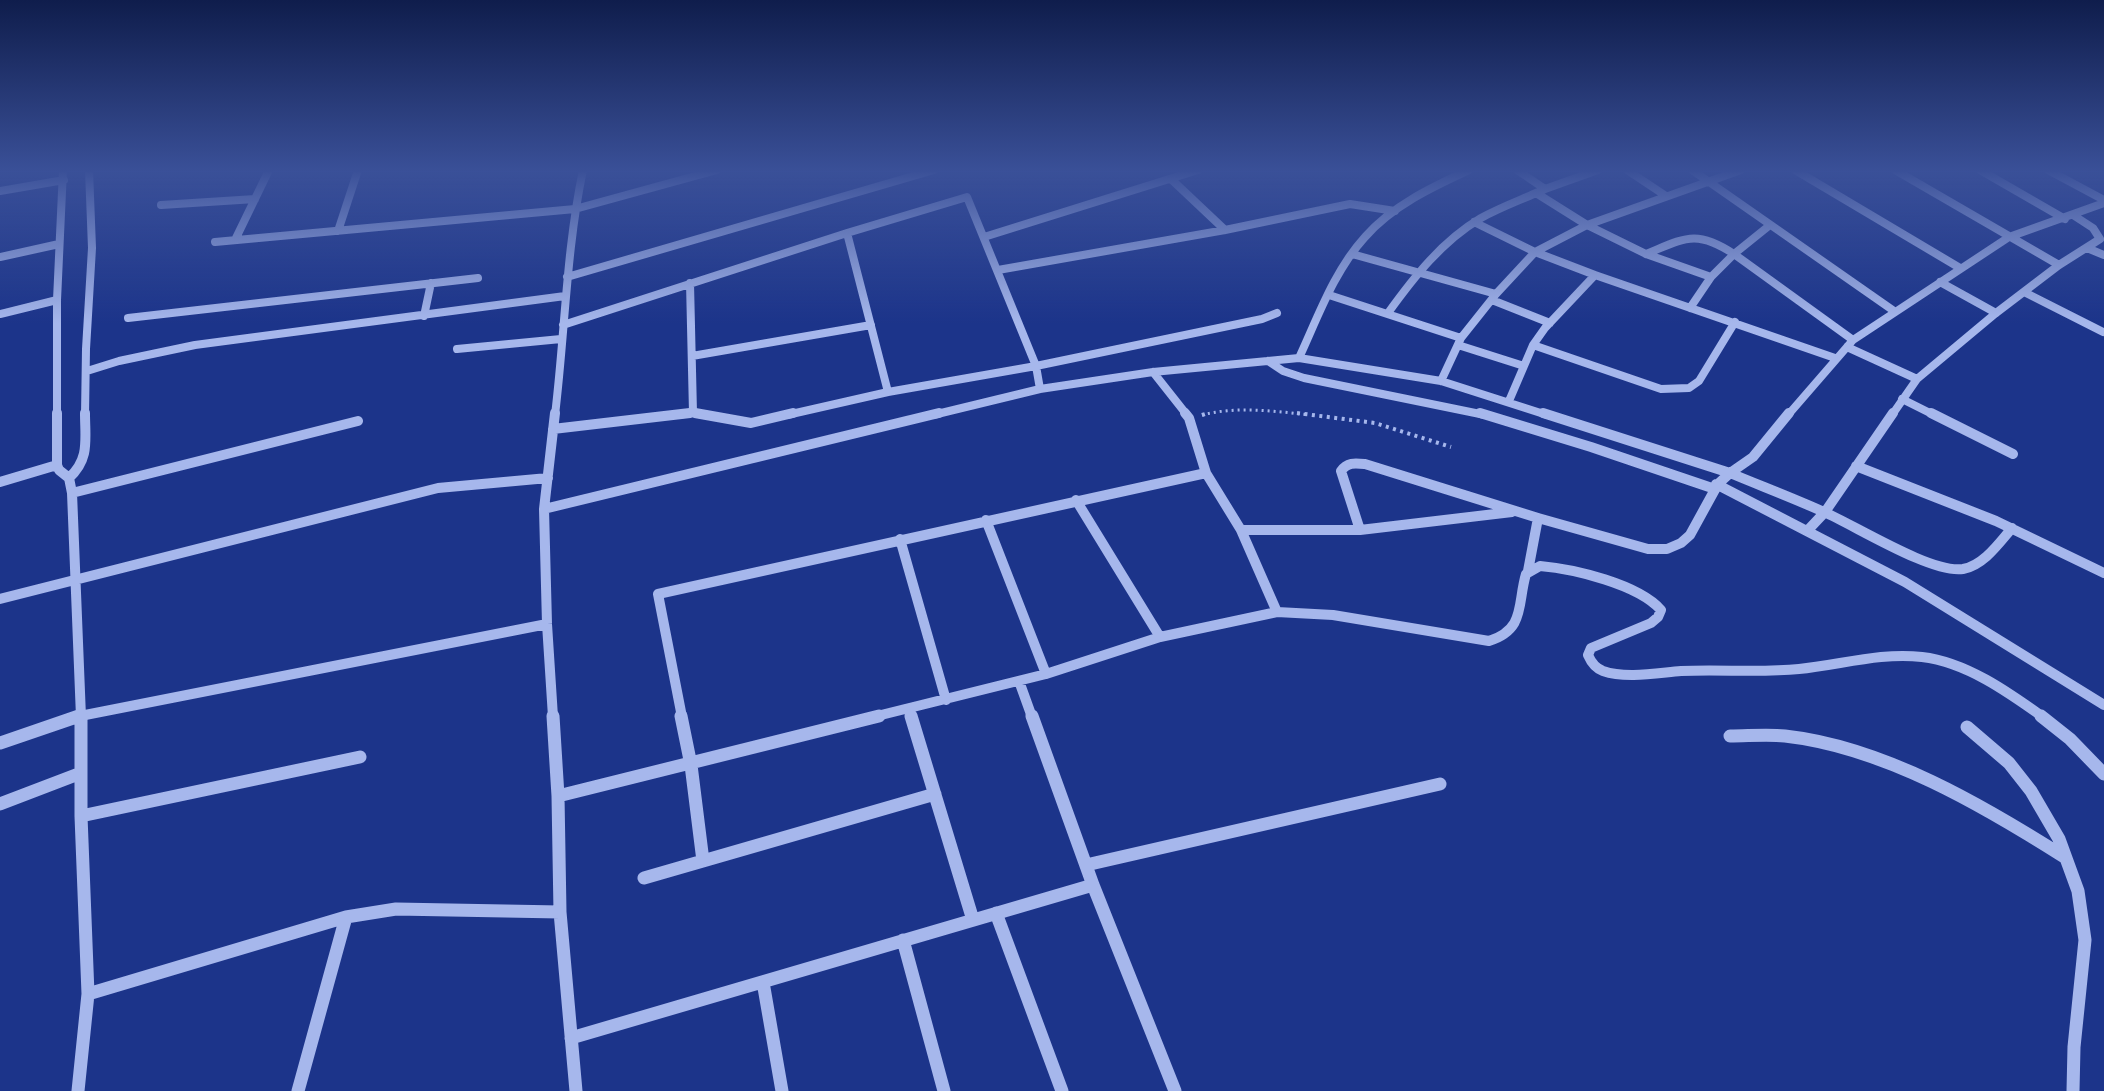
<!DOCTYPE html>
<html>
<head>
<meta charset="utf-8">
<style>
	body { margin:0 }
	canvas { display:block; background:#1c348a }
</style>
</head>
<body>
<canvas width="2104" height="1091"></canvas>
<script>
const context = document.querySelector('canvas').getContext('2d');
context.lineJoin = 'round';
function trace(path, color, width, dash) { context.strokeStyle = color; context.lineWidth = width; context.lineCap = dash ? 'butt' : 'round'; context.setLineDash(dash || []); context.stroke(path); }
trace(new Path2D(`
	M1202 415C1237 406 1274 411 1309 415`), '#a6b7ec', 3, [2, 4]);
trace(new Path2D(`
	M1297 413 1375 423 1451 447
	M1202 415 1208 413`), '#a6b7ec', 4, [3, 4.5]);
trace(new Path2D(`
	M1517 170 1545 189 1536 193 1587 225 1646 254 1711 277
	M1627 170 1666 196
	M1692 170 1894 311
	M1795 170 1960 268
	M1895 170 2059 265
	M1980 170 2065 219
	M2048 170 2104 200
	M1171 179 1225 230
	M1545 189 1598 170
	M0 191 64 180
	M161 205 255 199
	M1474 222 1535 252 1595 275
	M338 231 358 170
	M847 233 888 392
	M984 237 1198 170
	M235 240 269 170
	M215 242 575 209 717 170
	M2087 248 2104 255
	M1352 254 1496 294
	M1646 254C1685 238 1696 229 1734 254L1770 225
	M0 257 59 244
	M998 270 1225 230 1350 204 1395 211
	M567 277 934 170
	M1940 282 1996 313
	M690 283 693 413
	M2024 292 2103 332
	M1329 295 1461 338
	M1492 300 1550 323
	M1690 308 1711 277 1734 254 1853 340
	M1388 313C1414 277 1442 241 1481 218 1499 208 1518 201 1536 193
	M0 314 57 300
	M424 316 431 283
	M128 318 478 278
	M563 325 847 233 967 197 1036 366 1040 389
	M1458 345 1524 366
	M1533 345 1661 389 1689 388 1699 381 1735 322
	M1847 347 1917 379
	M457 349 561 339
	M692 356 871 325
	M1299 358C1318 317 1334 271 1365 237 1392 206 1432 187 1469 170
	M1268 361 1283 371 1304 378 1485 415
	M87 371 119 361 195 345 565 296
	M1153 372 1187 415
	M1441 381 1461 338 1496 294 1535 252 1587 225 1741 170
	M1902 399 1934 415
	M1509 401 1533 345 1545 328 1595 275 1835 358
	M57 415V300L63 170
	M85 415 86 349 92 248 89 170
	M555 415C565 333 566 251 583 170
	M676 415 693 413 704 415
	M787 415 888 392 1036 366 1262 319 1277 313
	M933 415 1040 389 1153 372 1299 358 1441 381 1547 415
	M1788 415 1853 340 2009 237 2104 203
	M1892 415 1917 379 1996 313 2059 265 2100 239 2093 228 2073 215`), '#a6b7ec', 8);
trace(new Path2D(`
	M57 413V465L59 470 69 478 72 493 81 717
	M695 413 751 423 793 413
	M1185 413 1189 418 1206 473 1241 530 1277 612
	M1480 413 1591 447 1712 488
	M1543 413 1730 473 1753 457 1789 413
	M1931 413 2013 454
	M553 429 690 413
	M1856 466 1996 521 2104 573
	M69 478C90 459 85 440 85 413
	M0 482 57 465
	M1716 484 1905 582 2104 705
	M72 493 358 421
	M1076 500 1160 637
	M544 509 939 413
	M986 520 1046 674
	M1241 530H1360L1512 512
	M1360 530 1341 471C1347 462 1355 463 1365 464L1538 518 1648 549H1667L1681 543 1690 535 1718 484 1730 473C1761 486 1793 498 1824 512 1856 526 1932 574 1963 569 1984 565 1999 543 2012 528
	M1808 530 1825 512 1893 413
	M900 539 946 700
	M1528 571 1538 518
	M0 599 438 488 548 478
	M1019 681 1032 717
	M909 709 911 717
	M75 717 547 624
	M553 717 547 624 544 509 555 413
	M682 717 658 594 1206 473
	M873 717 1046 674 1160 637 1277 612 1333 615 1489 641C1526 629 1517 604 1526 574L1540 566C1574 569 1638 584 1661 610L1658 617 1651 623 1591 648 1588 655C1591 662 1595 668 1603 671 1626 679 1657 673 1681 671 1720 669 1760 673 1799 669 1840 665 1881 652 1922 657 1966 662 2008 692 2043 717`), '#a6b7ec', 10);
trace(new Path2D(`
	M553 716 558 796 560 912 576 1091
	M681 716 691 765 703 861
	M911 716 973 920
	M1032 716 1093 885 1175 1091
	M2041 716 2070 739 2104 774
	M1967 727 2009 763 2031 791 2059 839 2078 891 2085 940 2074 1047 2073 1091
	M1730 736C1748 736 1767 734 1785 736 1884 747 1984 806 2066 858
	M0 743 79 716
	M558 796 879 716
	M0 804 81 773
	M81 816 360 757
	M1086 865 1440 784
	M644 878 935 794
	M996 913 1062 1091
	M903 940 944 1091
	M763 982 782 1091
	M88 994 346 917 396 909 560 912
	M571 1038 1093 885
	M78 1091 88 994 81 816V716
	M298 1091 346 917`), '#a6b7ec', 13);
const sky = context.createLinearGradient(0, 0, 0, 323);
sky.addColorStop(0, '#0f1d4c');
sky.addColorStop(0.53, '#3a5098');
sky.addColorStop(1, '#3a509800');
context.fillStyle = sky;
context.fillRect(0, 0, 2104, 323);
</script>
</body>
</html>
